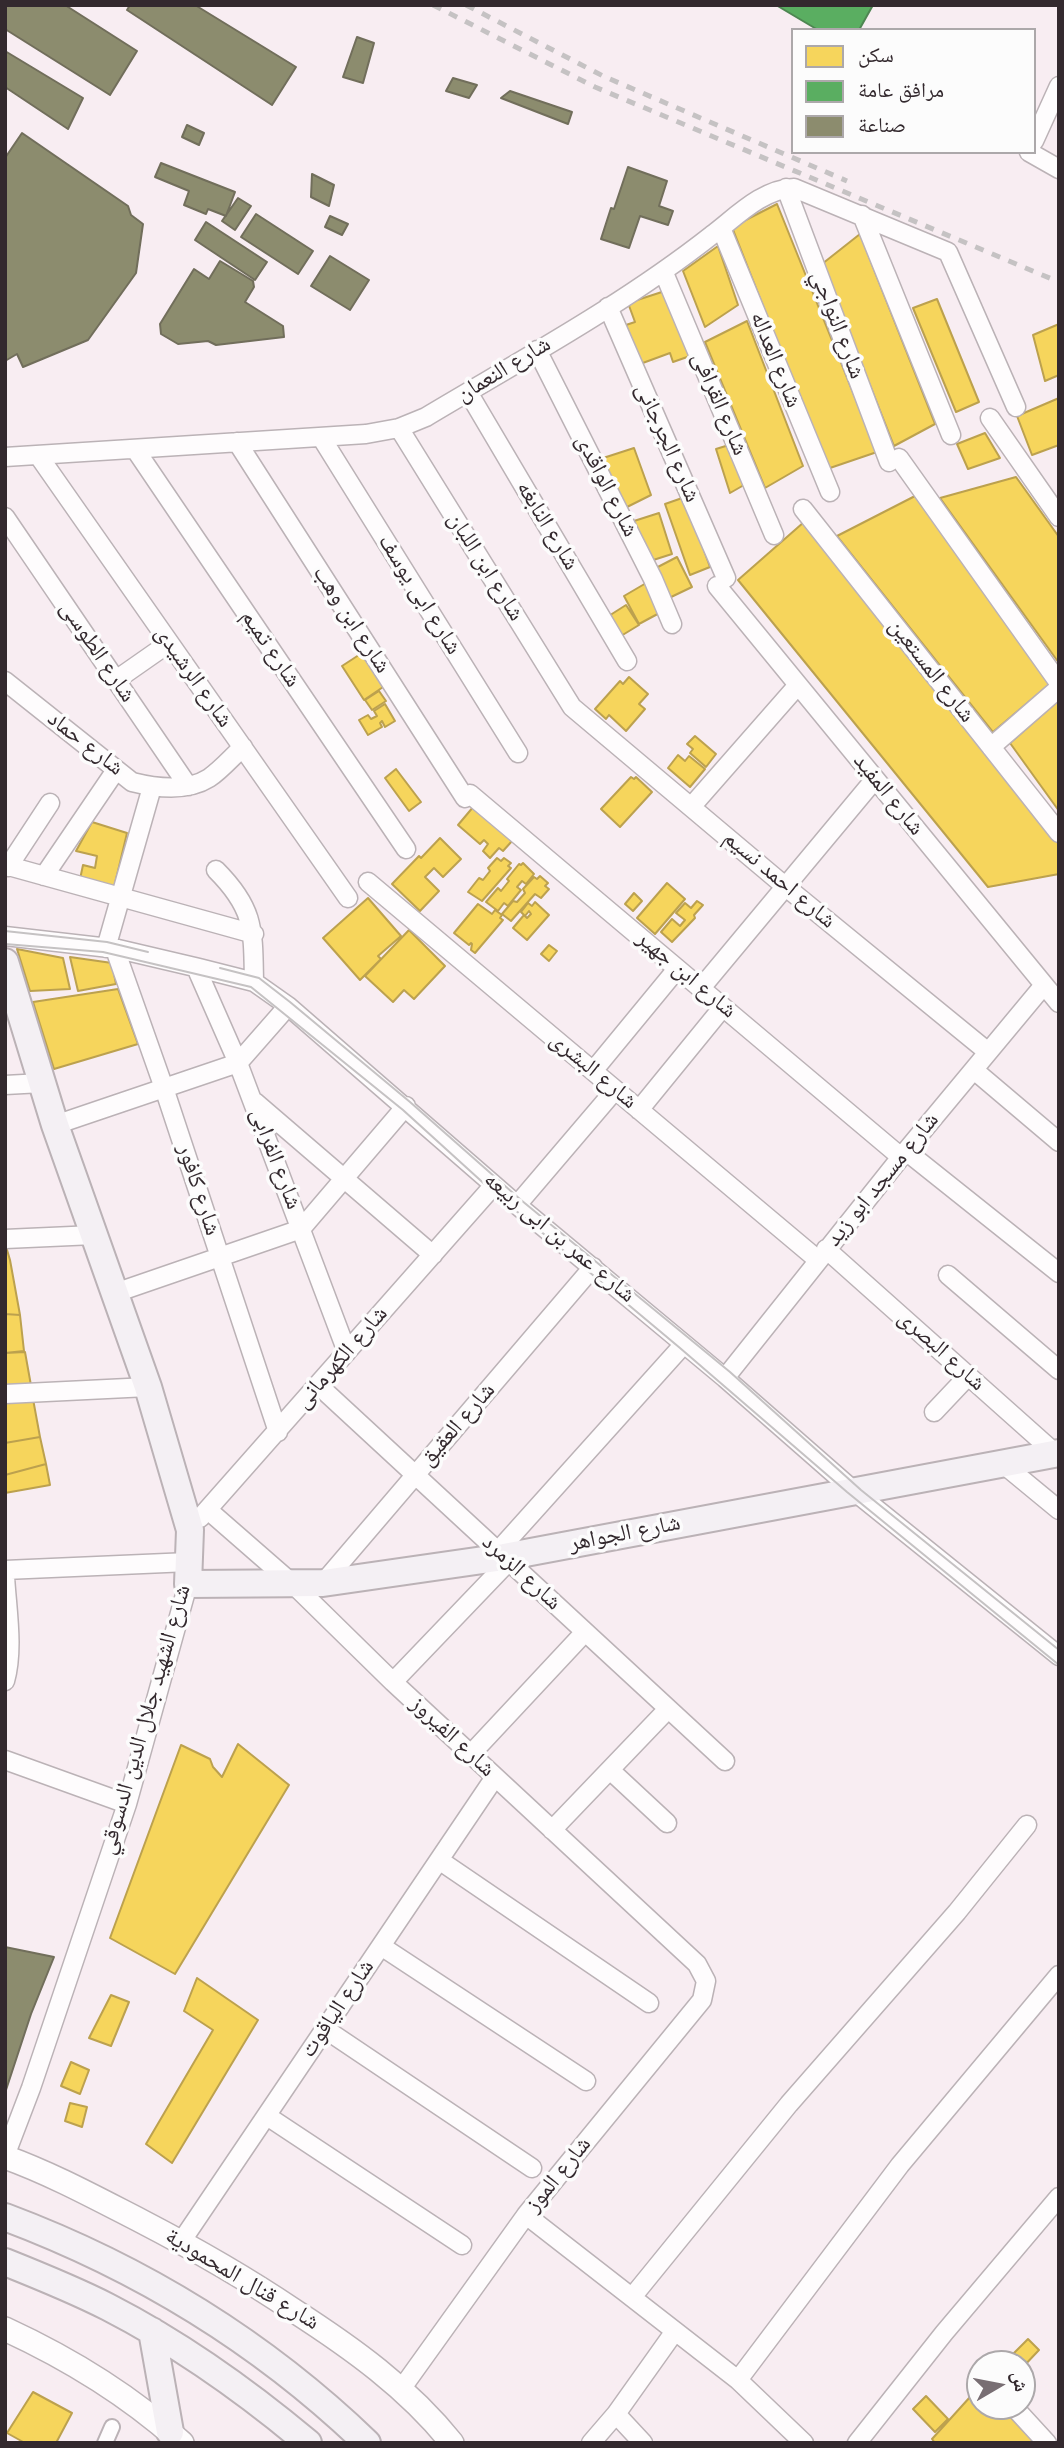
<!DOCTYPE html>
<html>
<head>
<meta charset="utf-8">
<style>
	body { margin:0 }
	#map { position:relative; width:1064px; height:2448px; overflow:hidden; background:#f8edf2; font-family:Poppins,"Noto Naskh Arabic",sans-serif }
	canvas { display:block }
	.frame { position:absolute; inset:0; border:7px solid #33292e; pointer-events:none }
	.legend { position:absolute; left:791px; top:28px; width:245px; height:126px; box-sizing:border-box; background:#fcfcfc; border:2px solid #aca8aa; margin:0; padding:9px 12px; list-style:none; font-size:21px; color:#33292e }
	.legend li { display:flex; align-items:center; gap:14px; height:35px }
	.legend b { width:35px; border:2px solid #aca8aa }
	.north { position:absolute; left:966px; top:2350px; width:70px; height:70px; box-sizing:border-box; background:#fcfcfc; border:2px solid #aca8aa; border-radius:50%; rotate:80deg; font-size:19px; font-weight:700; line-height:28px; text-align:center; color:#33292e }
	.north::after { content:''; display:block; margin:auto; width:24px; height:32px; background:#786e73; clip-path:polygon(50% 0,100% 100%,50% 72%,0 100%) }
</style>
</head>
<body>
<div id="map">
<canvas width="1064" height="2448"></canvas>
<div class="frame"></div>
<ul class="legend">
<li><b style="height:19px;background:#f6d55c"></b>سكن</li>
<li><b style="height:19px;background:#5aae61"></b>مرافق عامة</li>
<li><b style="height:19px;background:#8c8c6e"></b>صناعة</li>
</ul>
<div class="north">ش</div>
</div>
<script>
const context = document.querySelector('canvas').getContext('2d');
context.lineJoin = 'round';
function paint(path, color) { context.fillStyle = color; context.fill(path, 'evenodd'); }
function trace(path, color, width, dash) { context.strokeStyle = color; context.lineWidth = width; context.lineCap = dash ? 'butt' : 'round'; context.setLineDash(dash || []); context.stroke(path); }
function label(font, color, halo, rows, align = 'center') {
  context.font = font + ' Poppins,"Noto Naskh Arabic",sans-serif'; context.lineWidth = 7; context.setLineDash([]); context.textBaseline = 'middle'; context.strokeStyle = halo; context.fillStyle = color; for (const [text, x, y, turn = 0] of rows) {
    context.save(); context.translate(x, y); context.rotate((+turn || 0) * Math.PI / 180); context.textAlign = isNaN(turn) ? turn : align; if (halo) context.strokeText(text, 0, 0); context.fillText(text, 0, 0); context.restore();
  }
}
const homes = new Path2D(`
	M777 204 877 452 827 469 732 227Z
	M860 234 935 424 894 446 822 264Z
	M718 246 738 305 705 327 683 271Z
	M668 290 690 356 673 362 670 353 640 364 626 325 635 322 628 303Z
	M937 299 979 402 956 412 913 308Z
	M747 321 803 466 765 488 705 342Z
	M1059 324V375L1045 381 1033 335Z
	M1059 398V445L1032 455 1017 416Z
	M985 433 1000 458 968 469 957 444Z
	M729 445 744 485 730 493 716 449Z
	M634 448 651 495 625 508 597 460Z
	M1016 477 1059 537V663L940 498Z
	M917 495 1051 683 993 732 837 536Z
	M685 497 710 567 690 575 665 504Z
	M659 513 672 554 647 562 634 521Z
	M804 522 1059 843V874L988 887 738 580Z
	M677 557 692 587 669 598 654 569Z
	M653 579 665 610 639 624 624 596Z
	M626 605 639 625 616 639 604 619Z
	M365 651 386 685 364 700 342 666Z
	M629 677 648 694 639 704 645 709 626 731 609 715 606 719 595 709 620 681 623 684Z
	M379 691 386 701 372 710 365 700Z
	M1059 700V811L1010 743Z
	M385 704 395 721 385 727 382 721 380 723 382 727 368 735 359 720 368 715 371 719 377 716 374 711Z
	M695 736 716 754 706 767 690 753 693 749 687 744Z
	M678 755 685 761 689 756 705 769 690 787 668 768Z
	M396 769 421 802 409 811 385 778Z
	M631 777 634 779 636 777 652 792 620 827 601 809Z
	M474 806 512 841 503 851 499 848 490 858 483 851 488 844 484 840 480 844 458 825Z
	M92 822 127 833 113 892 79 884 83 865 95 868 97 856 76 851Z
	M440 838 461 859 443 877 434 868 425 877 439 891 420 911 392 884 419 856 421 858Z
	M497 858 501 861 504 858 511 863 508 866 511 868 482 901 468 892 479 878 483 880 490 871 488 868Z
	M523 863 534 874 526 884 522 881 517 887 521 890 508 906 504 903 498 911 486 902 498 888 501 891 509 881 507 879 519 864 521 865Z
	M540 876 548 883 545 886 549 889 541 898 535 894 511 921 502 914 513 901 517 902 525 893 523 889 534 877 537 879Z
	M667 883 685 899 655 934 637 918Z
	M634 893 642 901 633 911 625 904Z
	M368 898 401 936 378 956 381 959 360 980 323 938Z
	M697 901 703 905 694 915 695 918 672 942 661 932 672 919 680 926 685 920 676 913 685 903 691 908Z
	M535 902 549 915 527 940 513 928 524 915 527 918 531 914 529 911 525 916 521 912 528 903 532 906Z
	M478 904 492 914 495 910 502 915 500 918 503 920 475 953 471 950 472 944 471 943 469 945 454 933Z
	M409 930 445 966 414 999 404 990 393 1002 365 976Z
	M549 945 557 951 549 961 541 954Z
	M17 949 63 958 70 989 30 991Z
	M70 957 112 963 116 984 78 991Z
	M118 989 138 1044 54 1069 33 1002Z
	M5 1243 10 1260 20 1315 5 1314Z
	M5 1314 20 1315 24 1351 5 1353Z
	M25 1352 32 1391H5V1353Z
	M33 1399 40 1437 5 1443V1400Z
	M40 1437 46 1464 5 1475V1443Z
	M46 1464 50 1485 5 1493V1475Z
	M238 1744 289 1785 175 1974 110 1938 181 1745 210 1759 213 1767 222 1777Z
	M197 1978 258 2020 172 2163 146 2144 213 2030 184 2011Z
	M111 1995 129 2002 111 2046 89 2038Z
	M71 2062 89 2070 80 2094 61 2086Z
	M70 2103 87 2107 82 2127 65 2121Z
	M1028 2339 1039 2350 1022 2368V2364H1007L1005 2362Z
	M980 2386V2406H1000L1035 2443H935L932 2439Z
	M33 2392 72 2413 56 2443H25L7 2433Z
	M926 2396 948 2419 935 2432 913 2409Z`);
paint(homes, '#f6d55c');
trace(homes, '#bca14e', 2);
const public = new Path2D(`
	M776 5H873L859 30H818Z`);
paint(public, '#5aae61');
trace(public, '#4e8652', 2);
const industry = new Path2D(`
	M5 5H65L137 51 110 95 5 29Z
	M130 5H195L296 67 272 105 127 10Z
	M357 37 374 43 363 83 343 77Z
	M5 51 83 98 68 129 5 87Z
	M453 78 477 85 469 98 446 91Z
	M510 91 572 112 568 124 501 98Z
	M187 125 204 133 199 145 182 137Z
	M22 133 128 206 131 215 143 224 136 273 88 340 23 367 17 354 5 361V158Z
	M161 163 235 192 226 216 208 209 206 214 184 205 189 191 155 177Z
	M628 167 667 181 659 206 673 211 668 225 640 216 629 248 601 239 611 208 614 209Z
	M312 174 334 185 329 206 311 197Z
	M238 198 251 206 235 230 222 221Z
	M256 214 313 251 298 274 241 237Z
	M330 216 348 224 342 235 325 227Z
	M206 222 267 262 255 280 195 240Z
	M330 256 369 280 350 310 311 286Z
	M220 261 253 281 254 287 245 302 283 326 284 337 216 345 208 341 178 344 161 334 160 324 194 269 209 279Z
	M5 1947 54 1957 31 2014 5 2093Z`);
paint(industry, '#8c8c6e');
trace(industry, '#716e5b', 2);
const pedestrian = new Path2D(`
	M105 2443 112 2427`);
const minor = new Path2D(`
	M1034 141 1059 86
	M1029 152 1059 169
	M786 188 889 462
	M862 215 951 435
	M721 228 830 492
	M664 273 774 535
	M608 307 726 578
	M537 350 653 579 672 624
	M468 392 627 661
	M990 418 1059 517
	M399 428 572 707 786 887 988 1052
	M321 437 518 753
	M237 442 465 798
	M135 449 406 849
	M38 455 348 898
	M5 457 366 434 399 428 426 417C523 359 623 305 712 235 736 217 762 189 794 188L948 252 1016 407
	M899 458 1059 683
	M803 509 1059 833
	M5 517 188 786
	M717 586 1059 1003
	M116 680 169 643
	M5 681 132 782C156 788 187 792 209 778 221 770 232 757 243 747
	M991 747 1059 688
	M470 794 901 1157
	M691 807 798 685
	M5 865 254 934
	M8 867 50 803
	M216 870C255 909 253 930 254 982
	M44 876 116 770
	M368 882 818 1260
	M5 936 118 949 199 968 254 982 288 1006 517 1205 725 1378 854 1491 1059 1656
	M106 948 152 787
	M118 949 117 955 164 1088 278 1432
	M199 968 198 972 238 1063 347 1352
	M701 988 875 779
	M974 1070 1059 1142
	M593 1071 677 969
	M5 1085 42 1083
	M255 1102 433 1255
	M639 1110 723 1007
	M55 1125 238 1063 288 1006
	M906 1151 1059 1273
	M517 1205 615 1090
	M5 1239 94 1235
	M826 1249 1056 1454
	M948 1275 1059 1370
	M115 1293 301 1229 406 1106
	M725 1378 901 1157 1044 985
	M318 1385 725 1761
	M5 1394 148 1387
	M934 1412 968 1376
	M1002 1463 1059 1510
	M208 1510 294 1585 393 1682 697 1964 706 1981 702 2000 526 2215 402 2388
	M200 1518 494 1185
	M498 1551 684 1344
	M5 1570 189 1562
	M5 1576C7 1610 14 1649 5 1681
	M323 1583 593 1267
	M393 1682 509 1561
	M471 1754 585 1632
	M5 1760 127 1804
	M610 1770 667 1823
	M552 1830 668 1709
	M439 1860 649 2003
	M381 1946 586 2081
	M325 2029 532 2168
	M267 2116 462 2245
	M5 2156 31 2088 127 1804 188 1584
	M526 2215 738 2380 804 2443
	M181 2242 495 1777
	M633 2296 789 2104 957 1912 1027 1825
	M738 2380 900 2165 1059 1975
	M1013 2406 1047 2443
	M591 2443 616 2414
	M643 2443 616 2414 675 2331
	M857 2443 944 2333 1059 2197`);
const tertiary = new Path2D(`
	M5 2157C52 2174 96 2198 141 2221 193 2248 244 2277 293 2310 352 2348 408 2388 452 2443
	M5 2329C70 2359 129 2395 182 2443`);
const secondary = new Path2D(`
	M5 962 55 1125 148 1387 190 1530 188 1584 323 1583 504 1557 1059 1453
	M5 2217C141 2268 262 2342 367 2443
	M5 2262C40 2276 75 2290 108 2307 180 2344 246 2391 308 2443
	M152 2331 170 2432`);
trace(pedestrian, '#bbb2b6', 18);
trace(minor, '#bbb2b6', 21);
trace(tertiary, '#bbb2b6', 26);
trace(secondary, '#bbb2b6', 30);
trace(pedestrian, '#fefcfd', 14);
trace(minor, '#fefcfd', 18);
trace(tertiary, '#fefcfd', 23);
trace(secondary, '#f4f0f4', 26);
trace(new Path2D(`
	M5 931 107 942 148 952
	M5 944 103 952 251 987 403 1110 490 1189 680 1348 847 1492 1059 1665
	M220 968 259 978 290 1002 410 1102 521 1200 730 1372 861 1490 1059 1650`), '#c5c2c3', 2);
trace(new Path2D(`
	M433 5 595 87 1059 282
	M466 5 603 76 847 181`), '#c5c2c3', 5, [9, 9]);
label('23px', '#33292e', '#fcfcfc', [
	["شارع النواجي",837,325,69],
	["شارع العداله",775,360,68],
	["شارع النعمان",504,370,-31],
	["شارع القرافى",719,404,67],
	["شارع الجرجانى",667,443,66],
	["شارع الواقدى",606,486,63],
	["شارع النابغه",547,526,59],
	["شارع ابن اللبان",485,567,58],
	["شارع ابى يوسف",419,595,58],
	["شارع ابن وهب",351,620,57],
	["شارع تميم",270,649,56],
	["شارع الطوسى",97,652,56],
	["شارع المستعين",931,671,52],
	["شارع الرشيدى",193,677,55],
	["شارع حماد",85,744,38],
	["شارع المفيد",888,795,51],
	["شارع احمد نسيم",779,880,40],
	["شارع ابن جهير",686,975,40],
	["شارع البشرى",593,1071,40],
	["شارع الفرابى",275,1159,69],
	["شارع مسجد ابو زيد",883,1180,-51],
	["شارع كافور",198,1190,72],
	["شارع عمر بن ابى ربيعه",559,1238,40],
	["شارع البصرى",941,1351,42],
	["شارع الكهرمانى",342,1358,-49],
	["شارع العقيق",458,1425,-49],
	["شارع الجواهر",625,1534,-11],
	["شارع الزمرد",521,1573,43],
	["شارع الشهيد جلال الدين الدسوقي",146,1720,-74],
	["شارع الفيروز",452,1737,43],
	["شارع الياقوت",338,2009,-56],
	["شارع الموز",559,2175,-51],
	["شارع قنال المحمودية",242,2280,31]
]);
</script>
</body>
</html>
